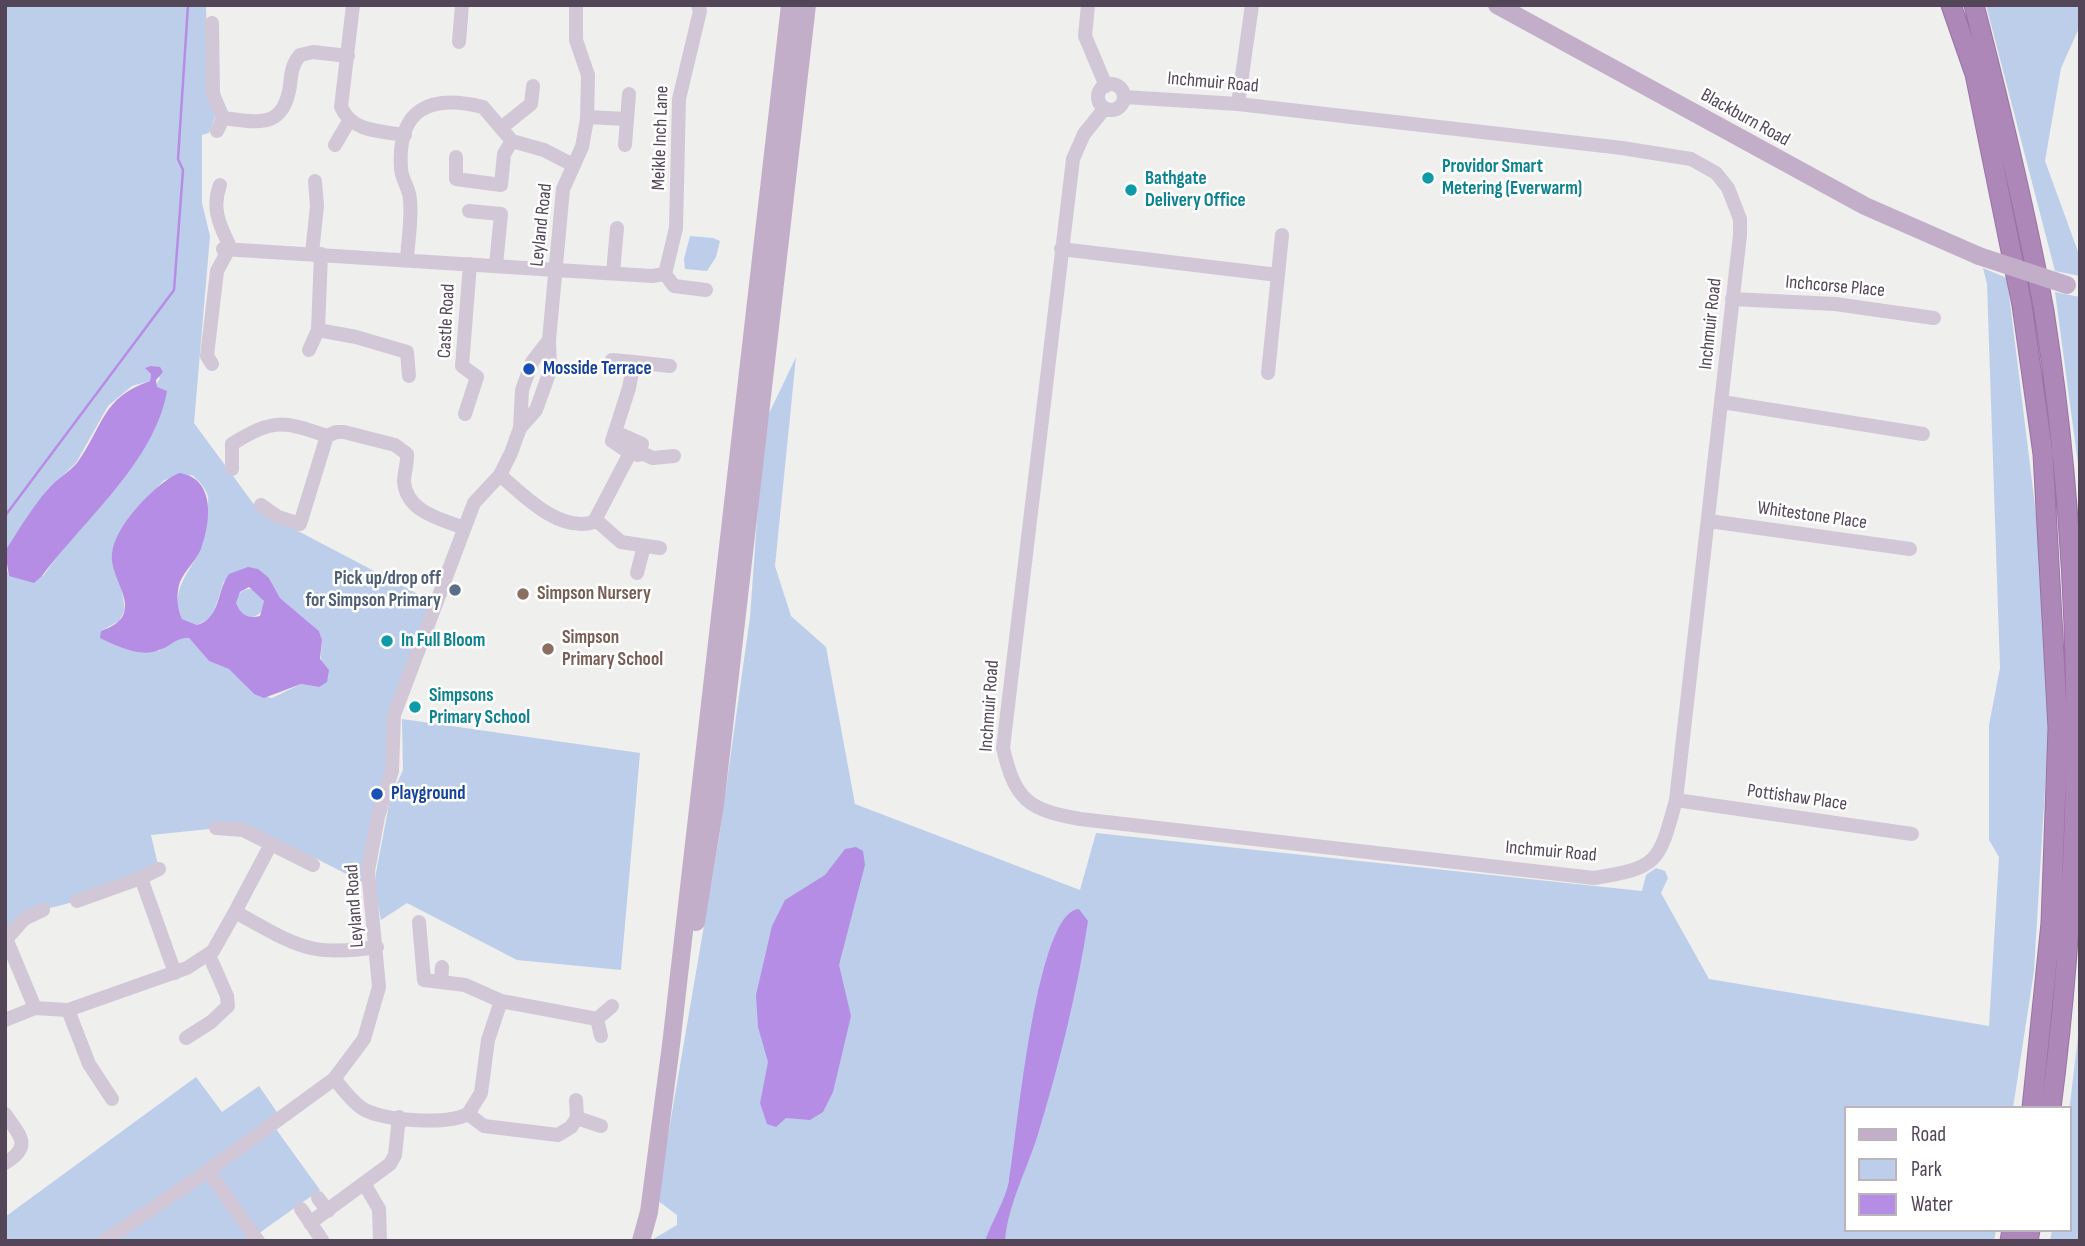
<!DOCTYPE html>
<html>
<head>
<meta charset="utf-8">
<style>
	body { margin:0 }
	#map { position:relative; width:2085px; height:1246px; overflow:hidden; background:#efefed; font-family:"Sofia Sans Condensed",sans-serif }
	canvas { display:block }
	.frame { position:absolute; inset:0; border:7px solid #534658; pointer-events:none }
	.legend { position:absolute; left:1844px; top:1106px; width:228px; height:126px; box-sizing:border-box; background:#fff; border:2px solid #bab5bc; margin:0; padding:9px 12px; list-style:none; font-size:21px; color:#534658 }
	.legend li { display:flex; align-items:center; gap:14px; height:35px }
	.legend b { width:35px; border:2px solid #bab5bc }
</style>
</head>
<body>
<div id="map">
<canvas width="2085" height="1246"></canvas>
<div class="frame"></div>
<ul class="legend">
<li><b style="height:9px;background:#c3aeca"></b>Road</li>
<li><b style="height:19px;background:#bdceeb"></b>Park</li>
<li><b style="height:19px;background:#b58de5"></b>Water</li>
</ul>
</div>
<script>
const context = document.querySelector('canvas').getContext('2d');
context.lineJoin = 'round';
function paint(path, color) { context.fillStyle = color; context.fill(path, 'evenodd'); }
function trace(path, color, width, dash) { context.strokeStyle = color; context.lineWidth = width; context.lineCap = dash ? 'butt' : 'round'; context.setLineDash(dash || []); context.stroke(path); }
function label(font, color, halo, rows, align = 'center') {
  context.font = font + ' "Sofia Sans Condensed",sans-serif'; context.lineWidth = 5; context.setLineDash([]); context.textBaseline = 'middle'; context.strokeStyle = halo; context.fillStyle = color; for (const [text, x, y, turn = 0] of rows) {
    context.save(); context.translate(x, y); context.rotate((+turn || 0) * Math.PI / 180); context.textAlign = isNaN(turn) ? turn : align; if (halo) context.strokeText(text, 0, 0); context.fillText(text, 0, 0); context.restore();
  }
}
paint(new Path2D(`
	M5 5H206L209 101 215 117 209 133 202 135V203L210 236 194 423 258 510 435 603 398 703 368 885 317 859 229 827 151 835 159 869 77 901 43 910 5 936V564L9 576H43L68 542 160 378 146 369 151 374 150 381 132 386 108 406 76 463 48 489 5 551ZM192 475C199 481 206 488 208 497 209 510 205 541 199 552 187 576 170 591 182 619L197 625 212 617 224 581 269 578 280 598 319 631 322 640 319 687 301 684 272 698 254 694 229 668 209 661 189 638H176L159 651 101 631 119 621 125 610 120 580 124 525 164 480Z
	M1986 5H2080V26L2061 68 2045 161 2080 257V276L2055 271Z
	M690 236 713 238 720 241 716 257 707 271 685 269 684 259Z
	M1983 268 2007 278 2044 579 2049 722 2034 971 2013 1108H1845V1230H1996L1994 1241H650L677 1225V1215L657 1200 719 838 750 617 764 424 796 357 775 566 791 616 826 647 855 804 1080 890 1096 833 1642 891 1646 875 1656 868 1665 871 1668 878 1661 893 1709 979 1989 1026 1999 857 1989 840V725L2000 668 1987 284Z
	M2055 292 2080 297V479Z
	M236 603a14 14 0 1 1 28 0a14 14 0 1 1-28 0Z
	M402 719 640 753 621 970 517 960 407 903 381 920 376 894V873L390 799 403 770Z
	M2080 1020V1241H2050L2052 1230H2069V1112Z
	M196 1077 222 1112 259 1086 281 1118 273 1125 320 1190 255 1236 258 1241H5V1217Z`), '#bdceeb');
paint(new Path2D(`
	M151 366 160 367 163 372 156 380 157 387 167 391C155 461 84 520 42 576L34 583 9 576 5 551C19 530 32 507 49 488 57 479 69 472 77 463 103 427 102 397 150 381L151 374 145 368Z
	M179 473C216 478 211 522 201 549 196 561 185 570 180 582 176 593 177 608 182 619L197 625C221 618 216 592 229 574L248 567 258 569 269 578 280 598 319 631 322 640 320 659 329 670 327 682 319 687 301 684 264 698 254 694 229 669 209 661 189 638C174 638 172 646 159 650 140 658 117 646 100 638L101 631C150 614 109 582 112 554 114 526 156 483 179 473ZM249 587 264 601 260 616C247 619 241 615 236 603L240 592Z
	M856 847 863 851 865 865 839 965 851 1016 833 1092 823 1112 810 1120 786 1118 776 1127 767 1124 760 1103 768 1062 758 1027 756 995 772 926 785 900 825 875 845 849Z
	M1079 909 1088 921C1077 993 1059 1065 1038 1134 1027 1170 1008 1204 1005 1241H985C992 1221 1005 1201 1009 1181 1017 1141 1035 911 1079 909Z`), '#b58de5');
trace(new Path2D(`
	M5 516 174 290 183 170 178 159 188 5`), '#b58de5', 2.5);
const highway = new Path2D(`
	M1951 5 1975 74 2022 305 2043 454 2058 728 2051 923 2032 1108
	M1974 5C2000 106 2025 208 2044 311 2085 574 2085 844 2051 1108
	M2010 1241 2012 1230
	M2028 1241 2030 1230`);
trace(highway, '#9973a4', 21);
trace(new Path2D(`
	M353 5 341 107C352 132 380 131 405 135
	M1088 5 1085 36 1106 86
	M212 23 213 94 223 118 217 131
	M459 42 462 5
	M1098 97a13 13 0 1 1 26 0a13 13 0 1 1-26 0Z
	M1238 104 1252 5
	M1105 108 1084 134 1073 159 1003 748C1015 800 1028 810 1080 819L1594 878C1659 868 1659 862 1676 800L1740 235V219L1728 188 1716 173 1691 159 1622 148 1238 104 1124 97
	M587 117 626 119
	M223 118C258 122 283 130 290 86 291 74 292 64 300 55L313 52 348 56
	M501 128 531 104 533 86
	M335 145 349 121
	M625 145 629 94
	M456 157V179L501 185 504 154 512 141
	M469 211 501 214 496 265
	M223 249 652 276 665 274 676 228 679 99 700 11 698 5
	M1061 249 1278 275
	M312 253 317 206 315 181
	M321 254 318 330 356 337 407 352 409 376
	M407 260C408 240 412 219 410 200 410 189 402 181 401 169 397 108 430 94 483 107L512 141 544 150 573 165
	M613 273 617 228
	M665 274 674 286 706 290
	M1732 299 1835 304 1934 318
	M309 350 318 330
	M634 362 670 366
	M212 364 207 356 217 271 230 247C220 225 211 209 220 185
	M1268 373 1282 235
	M1722 402 1923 434
	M465 414 477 377 462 366 470 264
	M520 428 536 410 550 371 549 340 563 189 582 147 587 119 588 75 576 40V5
	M615 432 642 444 638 455 630 453
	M639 452 653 458 674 456
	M232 469V444C274 418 283 421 327 436L336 432H344L395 445 407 454C408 463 404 472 404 482 407 512 440 519 464 528
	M500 475C523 495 559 533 594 522L630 453 612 441 629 388 634 362 612 360
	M261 505 278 517 300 524 327 436
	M596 520 621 542 660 548
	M1709 521 1910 549
	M637 573 644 546
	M1676 800 1912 834
	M216 828 243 830 313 865
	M271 844 235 912C295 944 307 958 377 947
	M141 878 159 869
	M77 901 141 878 175 973
	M419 922 424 980 465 985 501 1001 597 1019
	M5 936 35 1008
	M8 937 24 919 43 910
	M441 982 442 967
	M68 1010 89 1064 112 1099
	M5 1020 35 1008 68 1010 187 968 213 951 235 912
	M601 1036 597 1019 612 1006
	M186 1038 211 1022 228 1006 227 996 209 955
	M334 1079C343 1088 353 1104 365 1110 387 1121 447 1125 468 1114L484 1126 558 1135 571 1127 577 1118 576 1100
	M5 1114C20 1136 33 1146 5 1163
	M468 1114 481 1093 488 1040 501 1001
	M577 1118 601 1126
	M208 1171 258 1241
	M365 1185 379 1209 380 1241
	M318 1198 328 1211
	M301 1209 322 1240
	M310 1223 390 1164 395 1155 399 1117
	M104 1241 208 1171 334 1079 364 1039 379 987 368 871 378 817 392 771 394 715 474 503 500 475 511 453 520 428 522 390 532 362 549 340`), '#d2c7d6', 14);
trace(new Path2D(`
	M1497 5 1865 206 1979 256
	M696 922 715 805 807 5
	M641 1241 649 1212 671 1045 790 5`), '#c3aeca', 18);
trace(highway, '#ad87b8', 19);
trace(new Path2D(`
	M1979 256 2067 285`), '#c3aeca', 18);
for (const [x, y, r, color] of [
	[1428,178,7,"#0f9aa8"],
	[1131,190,7,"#0f9aa8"],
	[529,369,7,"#1a4fb4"],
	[455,590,7,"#5c6f8a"],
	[523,594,7,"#8d6e63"],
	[387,641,7,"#0f9aa8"],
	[548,649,7,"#8d6e63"],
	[415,707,7,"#0f9aa8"],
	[377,794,7,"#1a4fb4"]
]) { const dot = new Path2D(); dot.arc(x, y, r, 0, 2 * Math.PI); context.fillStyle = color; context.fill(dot); trace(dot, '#fff', 2.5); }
label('19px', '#534658', '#fff', [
	["Inchmuir Road",1213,83,5],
	["Blackburn Road",1745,118,29],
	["Meikle Inch Lane",661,138,-88],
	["Leyland Road",542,225,-84],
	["Inchcorse Place",1835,287,5],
	["Castle Road",447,321,-87],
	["Inchmuir Road",1711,324,-84],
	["Whitestone Place",1812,516,8],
	["Inchmuir Road",990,706,-86],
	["Pottishaw Place",1797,798,8],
	["Inchmuir Road",1551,852,5],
	["Leyland Road",355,906,-94]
]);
label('bold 19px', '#0d838f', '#fff', [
	["Providor Smart",1442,167],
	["Metering (Everwarm)",1442,189],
	["Bathgate",1145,179],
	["Delivery Office",1145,201],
	["In Full Bloom",401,641],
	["Simpsons",429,696],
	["Primary School",429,718]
], 'left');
label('bold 19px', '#164399', '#fff', [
	["Mosside Terrace",543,369],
	["Playground",391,794]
], 'left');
label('bold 19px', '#4e5e75', '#fff', [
	["Pick up/drop off",441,579],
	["for Simpson Primary",441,601]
], 'right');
label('bold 19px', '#785e54', '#fff', [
	["Simpson Nursery",537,594],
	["Simpson",562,638],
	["Primary School",562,660]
], 'left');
</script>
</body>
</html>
